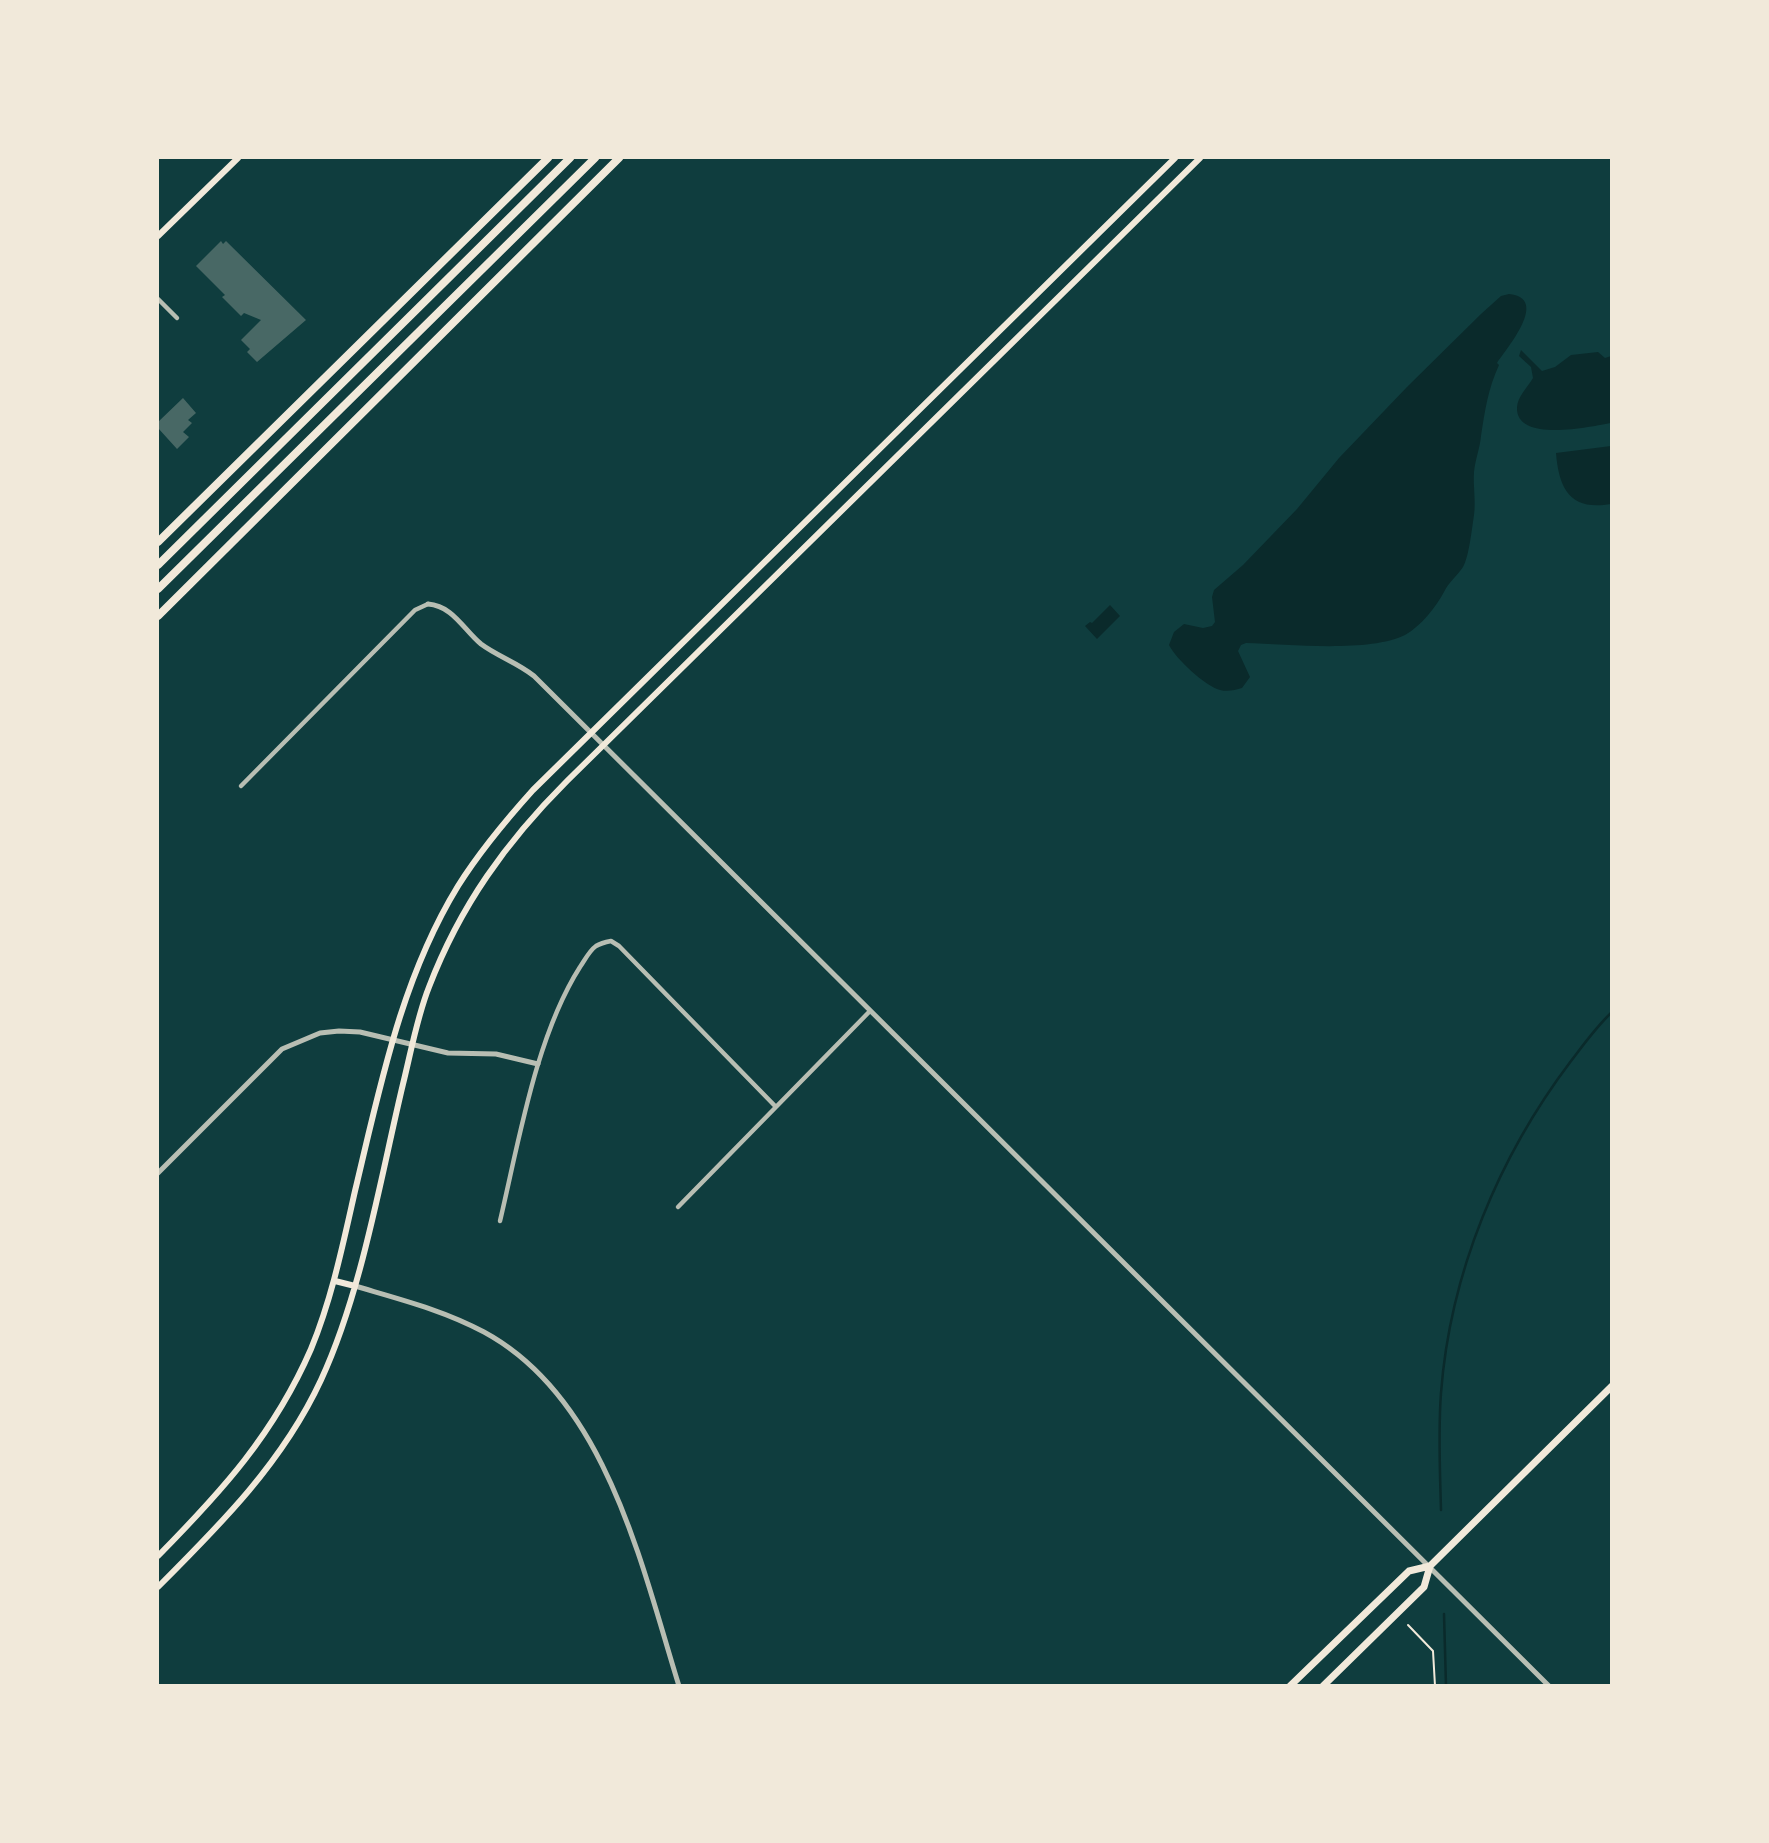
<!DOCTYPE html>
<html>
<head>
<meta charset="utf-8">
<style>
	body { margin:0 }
	#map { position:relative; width:1769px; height:1843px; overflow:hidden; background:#0f3d3e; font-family:Roboto,sans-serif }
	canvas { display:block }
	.frame { position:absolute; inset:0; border:159px solid #f1e9da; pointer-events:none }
</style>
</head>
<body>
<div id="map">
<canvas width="1769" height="1843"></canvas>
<div class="frame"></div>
</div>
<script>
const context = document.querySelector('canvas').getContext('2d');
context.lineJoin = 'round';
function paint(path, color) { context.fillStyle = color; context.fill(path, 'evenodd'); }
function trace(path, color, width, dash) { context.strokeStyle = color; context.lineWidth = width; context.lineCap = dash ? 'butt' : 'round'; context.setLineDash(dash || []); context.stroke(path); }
paint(new Path2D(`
	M1509 294C1550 298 1507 348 1497 363L1499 365C1488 389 1485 410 1481 436 1480 448 1475 460 1474 472 1473 486 1476 501 1474 515 1472 528 1469 557 1463 567 1457 576 1448 583 1444 592 1436 607 1421 626 1405 635 1369 653 1287 644 1246 643L1241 645 1238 651 1250 677 1242 688C1235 690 1228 692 1220 690 1205 686 1176 659 1169 645L1174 632 1184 624 1203 628 1212 626 1215 622 1212 597 1214 590 1243 565 1297 509 1339 458 1407 387 1481 314 1501 296Z
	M1521 350 1542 371 1555 367 1571 355 1598 352 1605 358 1611 356V423C1593 426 1515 444 1517 407 1518 396 1527 388 1533 378L1531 367 1519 356Z
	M1611 446V504C1571 511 1559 490 1556 453Z
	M1110 605 1120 616 1097 639 1085 626 1090 622 1092 623Z`), '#0a2a2b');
trace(new Path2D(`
	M1441 1510C1440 1471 1438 1432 1441 1393 1450 1273 1499 1156 1571 1061 1584 1044 1596 1027 1612 1012
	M1444 1614 1446 1686`), '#0a2a2b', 2.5);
paint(new Path2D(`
	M221 241 223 244 226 241 306 320 257 362 247 352 250 349 241 340 261 320 244 313 241 316 222 297 225 295 196 266Z
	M183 398 196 413 188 420 192 423 183 432 189 437 177 449 158 428V422Z`), '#486865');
trace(new Path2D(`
	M1408 1625 1433 1651 1435 1686`), '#f1e9da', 2);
trace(new Path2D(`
	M158 299 177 318
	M241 786 415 610 428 604
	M678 1207 870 1011
	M500 1221C519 1141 536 1036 580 967 585 960 589 951 596 946 601 943 606 942 611 941L619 946 776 1107`), '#b8beb3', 4.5);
trace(new Path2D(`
	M428 604C453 606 463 629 481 644 497 656 518 663 534 676L1549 1686
	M158 1173 282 1049 320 1033 339 1031 360 1032 448 1053 496 1054 538 1064
	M355 1286C399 1299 443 1310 484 1332 606 1398 641 1564 679 1686`), '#b8beb3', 5);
trace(new Path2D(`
	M158 236 238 158
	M335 1281 355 1286
	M158 1556C222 1491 274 1434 311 1349 332 1298 343 1244 355 1191 380 1087 401 979 458 886 480 851 506 820 533 790L1175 158
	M158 1587C221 1524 283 1462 321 1380 362 1291 380 1180 403 1084 411 1052 417 1017 429 987 460 906 506 842 567 781L1200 158`), '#f1e9da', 6);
trace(new Path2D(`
	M1290 1686 1409 1571 1430 1566
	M1323 1686 1424 1587 1430 1566 1612 1386`), '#f1e9da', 7);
trace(new Path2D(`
	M158 542 548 158
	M158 565 570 158
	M158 589 595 158
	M158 616 619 158`), '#f1e9da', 8);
</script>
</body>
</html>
